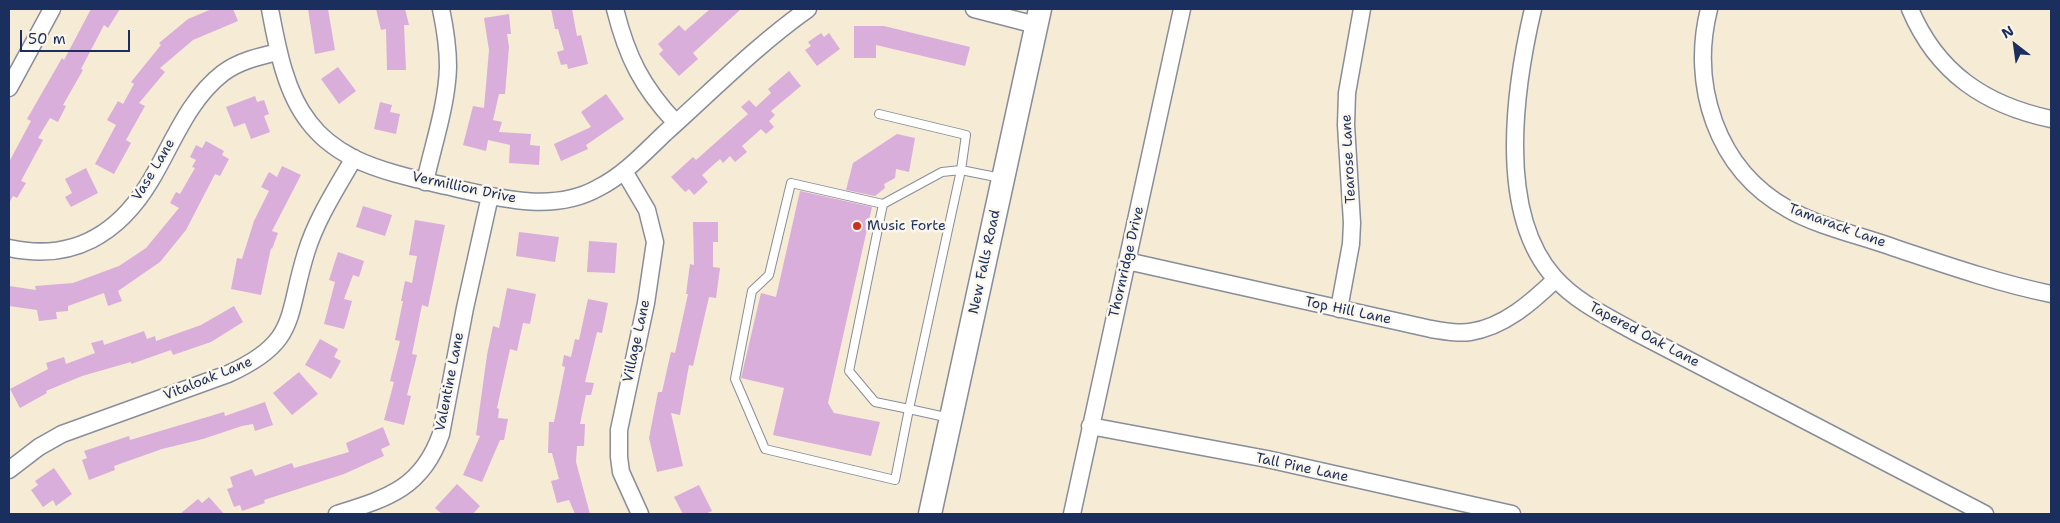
<!DOCTYPE html>
<html>
<head>
<meta charset="utf-8">
<style>
	body { margin:0 }
	#map { position:relative; width:2060px; height:523px; overflow:hidden; background:#f6ebd5; font-family:"Shantell Sans",sans-serif }
	canvas { display:block }
	.frame { position:absolute; inset:0; border:10px solid #1b2f5e; pointer-events:none }
	.north { position:absolute; left:1990px; top:20px; width:50px; height:50px; -webkit-text-stroke:4px #fbf7ec; paint-order:stroke; rotate:330deg; font-size:14px; font-weight:700; line-height:20px; text-align:center; color:#1b2f5e }
	.north::after { content:''; display:block; margin:auto; width:18px; height:22px; background:#1b2f5e; clip-path:polygon(50% 0,100% 100%,50% 72%,0 100%) }
	.scale { position:absolute; left:20px; top:30px; width:110px; height:22px; box-sizing:border-box; border:2px solid #1b2f5e; border-top:0; padding-left:6px; font-size:15px; line-height:18px; white-space:nowrap; color:#1b2f5e; -webkit-text-stroke:4px #fbf7ec; paint-order:stroke }
</style>
</head>
<body>
<div id="map">
<canvas width="2060" height="523"></canvas>
<div class="frame"></div>
<div class="north">N</div>
<div class="scale">50 m</div>
</div>
<script>
const context = document.querySelector('canvas').getContext('2d');
context.lineJoin = 'round';
function paint(path, color) { context.fillStyle = color; context.fill(path, 'evenodd'); }
function trace(path, color, width, dash) { context.strokeStyle = color; context.lineWidth = width; context.lineCap = dash ? 'butt' : 'round'; context.setLineDash(dash || []); context.stroke(path); }
function label(font, color, halo, rows, align = 'center') {
  context.font = font + ' "Shantell Sans",sans-serif'; context.lineWidth = 5; context.setLineDash([]); context.textBaseline = 'middle'; context.strokeStyle = halo; context.fillStyle = color; for (const [text, x, y, turn = 0] of rows) {
    context.save(); context.translate(x, y); context.rotate((+turn || 0) * Math.PI / 180); context.textAlign = isNaN(turn) ? turn : align; if (halo) context.strokeText(text, 0, 0); context.fillText(text, 0, 0); context.restore();
  }
}
paint(new Path2D(`
	M91 9H120L108 28 104 25 81 69 83 70 63 105 66 106 58 122 50 118 38 138 43 140 21 181 26 183 17 198 13 196 9 203V162L31 121 27 119 62 58 64 60Z
	M212 9H233L238 21 193 40 160 68 165 72 139 103 145 106 126 140 131 143 114 174 95 164 116 125 107 120 118 101 123 104 134 84 131 82 161 45 159 43 188 19Z
	M308 9H328L335 50 315 54Z
	M376 9H405L409 25H404L406 70H387L386 29 381 30Z
	M551 9H572L577 36 581 35 588 64 568 69 567 64 561 65 557 52 564 50 558 29H555Z
	M710 9H741L693 53 698 59 679 76 659 54 663 50 658 44 679 25 685 31Z
	M509 14 511 34H507L509 47 505 94H499L493 120 502 122 499 132 531 134 530 145 540 146 539 165 509 163 510 145 488 140 486 151 463 145 473 106 484 108 489 50 484 18Z
	M854 26H884L970 47 965 66 876 45V58H854Z
	M821 33 824 37 829 33 840 49 817 66 805 50 811 46 808 42Z
	M338 67 356 91 339 104 321 79Z
	M789 71 801 86 771 111 775 115 769 121 774 127 766 134 761 129 742 146 747 152 735 162 730 156 723 163 720 159 702 175 708 182 694 195 689 189 685 192 671 177 693 157 696 160 740 121 748 114 741 107 749 100 756 107 771 93 768 89Z
	M606 94 624 119 586 145 588 149 561 161 554 144 591 127 581 112Z
	M255 96 257 102 264 100 269 114 264 116 270 132 251 139 245 123 234 127 226 107Z
	M380 102 392 105 390 112 400 114 396 134 374 129Z
	M897 134 915 138 909 172 896 169 895 178 884 184 885 188 875 196 846 190 853 163Z
	M206 141 224 151 222 155 229 159 220 176 215 174 186 230 160 262 118 291 122 301 108 306 104 293 68 306V311L56 312 57 319 39 321 37 310 9 306V286L36 290 35 286 73 283 119 266 146 248 179 208 170 203 176 192 180 194 195 168 192 167 196 160 190 157 196 145 202 148Z
	M282 166 301 175 272 231 278 233 272 249 271 248 261 295 231 289 237 258 242 259 254 221 269 191 261 187 269 172 277 177Z
	M86 168 98 193 71 207 65 197 72 193 65 179Z
	M800 191 872 207 828 403 834 413 880 422 871 456 773 435 784 388 741 378 761 293 776 297Z
	M363 206 392 215 385 236 356 227Z
	M415 220 445 225 428 307 422 305 412 354 417 355 407 395 411 396 404 425 384 420 394 382 390 381 400 341 395 340 403 301H401L405 281 412 283 417 256 409 255Z
	M693 222H718V242H713V267L720 268 716 298 709 297 693 366 689 365 680 415 671 413 683 466 657 472 649 438 658 392H662L671 352 675 353 688 294H686L690 264 694 265Z
	M519 232 559 237 555 262 516 256Z
	M589 241 617 243 615 273 587 272Z
	M338 252 364 261 359 277 353 275 344 299 352 301 344 329 324 324 335 282 329 280Z
	M507 288 536 294 530 324 523 323 517 351 510 349 497 408 499 409 498 418 508 419 504 440H500L482 482 463 475 480 436 476 435 487 355 493 326 499 328Z
	M588 299 608 303 602 333 597 332 585 382 594 383 591 395H586L580 424H585L584 446H577L576 462 590 514H575L569 500 557 503 551 481 559 479 552 453H548L549 422H554L565 367 562 366 564 355 571 357 575 339 579 340Z
	M234 306 243 322 211 342 173 355 171 350 131 364V362L82 376 46 391 47 393 20 408 10 389 48 369 46 363 64 357 66 364 95 353 91 343 103 340 104 345 144 331 147 339 155 336 156 341 201 325Z
	M320 339 338 349 334 357 341 361 331 379 305 365Z
	M299 372 318 394 292 415 273 393Z
	M265 402 273 425 255 431 253 424 242 426 203 439 162 449 114 466 115 470 89 480 82 460 87 458 84 451 129 436 130 440 224 412 225 416Z
	M383 427 390 445 381 449 384 456 344 474 264 500 265 503 242 511 240 505 234 507 227 489 233 487 230 477 252 469 255 476 292 463 294 468 349 452 346 443Z
	M54 468 72 494 56 506 53 500 43 507 31 490 38 485 35 481Z
	M457 484 480 506 473 514H442L435 508Z
	M699 485 712 511 705 514H683L674 497Z
	M209 497 224 514H180L198 499 202 503Z`), '#d9aedb');
const lane = new Path2D(`
	M879 114 966 135 961 170 1001 178
	M883 204 791 183 769 275 752 291 735 379 765 449 895 480 909 409 875 402 849 371 883 204 942 172 961 170 909 409 950 418`);
const street = new Path2D(`
	M270 9C277 46 285 92 309 122 320 137 336 149 353 158 382 172 415 179 446 186 495 197 552 214 598 188 624 175 644 153 665 133 712 91 757 45 808 9
	M615 9C627 57 642 87 676 123
	M974 9 1036 25
	M1533 9C1515 86 1496 212 1554 277 1575 301 1606 316 1633 331L1985 514
	M1709 9C1690 85 1716 169 1788 209 1817 226 1862 236 1895 248 1946 265 1998 283 2051 294
	M1910 9C1937 73 1985 105 2051 119
	M9 88 52 9
	M624 171 647 210 655 242 646 303 619 430V457L621 472 640 514
	M425 182C433 145 447 105 448 67 448 47 445 28 441 9
	M9 248C72 262 119 234 151 180 173 143 188 100 223 73 239 61 260 56 279 52
	M1127 261 1431 329C1444 331 1457 334 1470 332 1504 327 1532 302 1556 279
	M1339 309 1351 244 1352 223 1346 125 1347 93 1362 9
	M1090 426 1267 459 1512 514
	M9 470 39 447 62 434 228 374C299 342 286 317 306 253 316 220 336 189 354 158
	M337 514C388 498 422 488 441 434L465 308 490 196
	M1072 514 1182 9`);
const secondary = new Path2D(`
	M930 514 1040 9`);
trace(lane, '#888d9a', 10);
trace(street, '#888d9a', 19);
trace(secondary, '#888d9a', 25);
trace(lane, '#fff', 8);
trace(street, '#fff', 16);
trace(secondary, '#fff', 22);
for (const [x, y, r, color] of [
	[857,226,5,"#c8321e"]
]) { const dot = new Path2D(); dot.arc(x, y, r, 0, 2 * Math.PI); context.fillStyle = color; context.fill(dot); trace(dot, '#fbf7ec', 2); }
label('14px', '#1b2f5e', '#fbf7ec', [
	["Tearose Lane",1349,159,-93],
	["Vase Lane",154,170,-59],
	["Vermillion Drive",464,188,12],
	["Tamarack Lane",1837,226,20],
	["New Falls Road",985,262,-78],
	["Thornridge Drive",1127,262,-77],
	["Top Hill Lane",1348,311,12],
	["Tapered Oak Lane",1644,335,28],
	["Village Lane",637,341,-78],
	["Vitaloak Lane",208,379,-22],
	["Valentine Lane",450,382,-79],
	["Tall Pine Lane",1302,468,12]
]);
label('14px', '#1b2f5e', '#fbf7ec', [
	["Music Forte",867,226]
], 'left');
</script>
</body>
</html>
